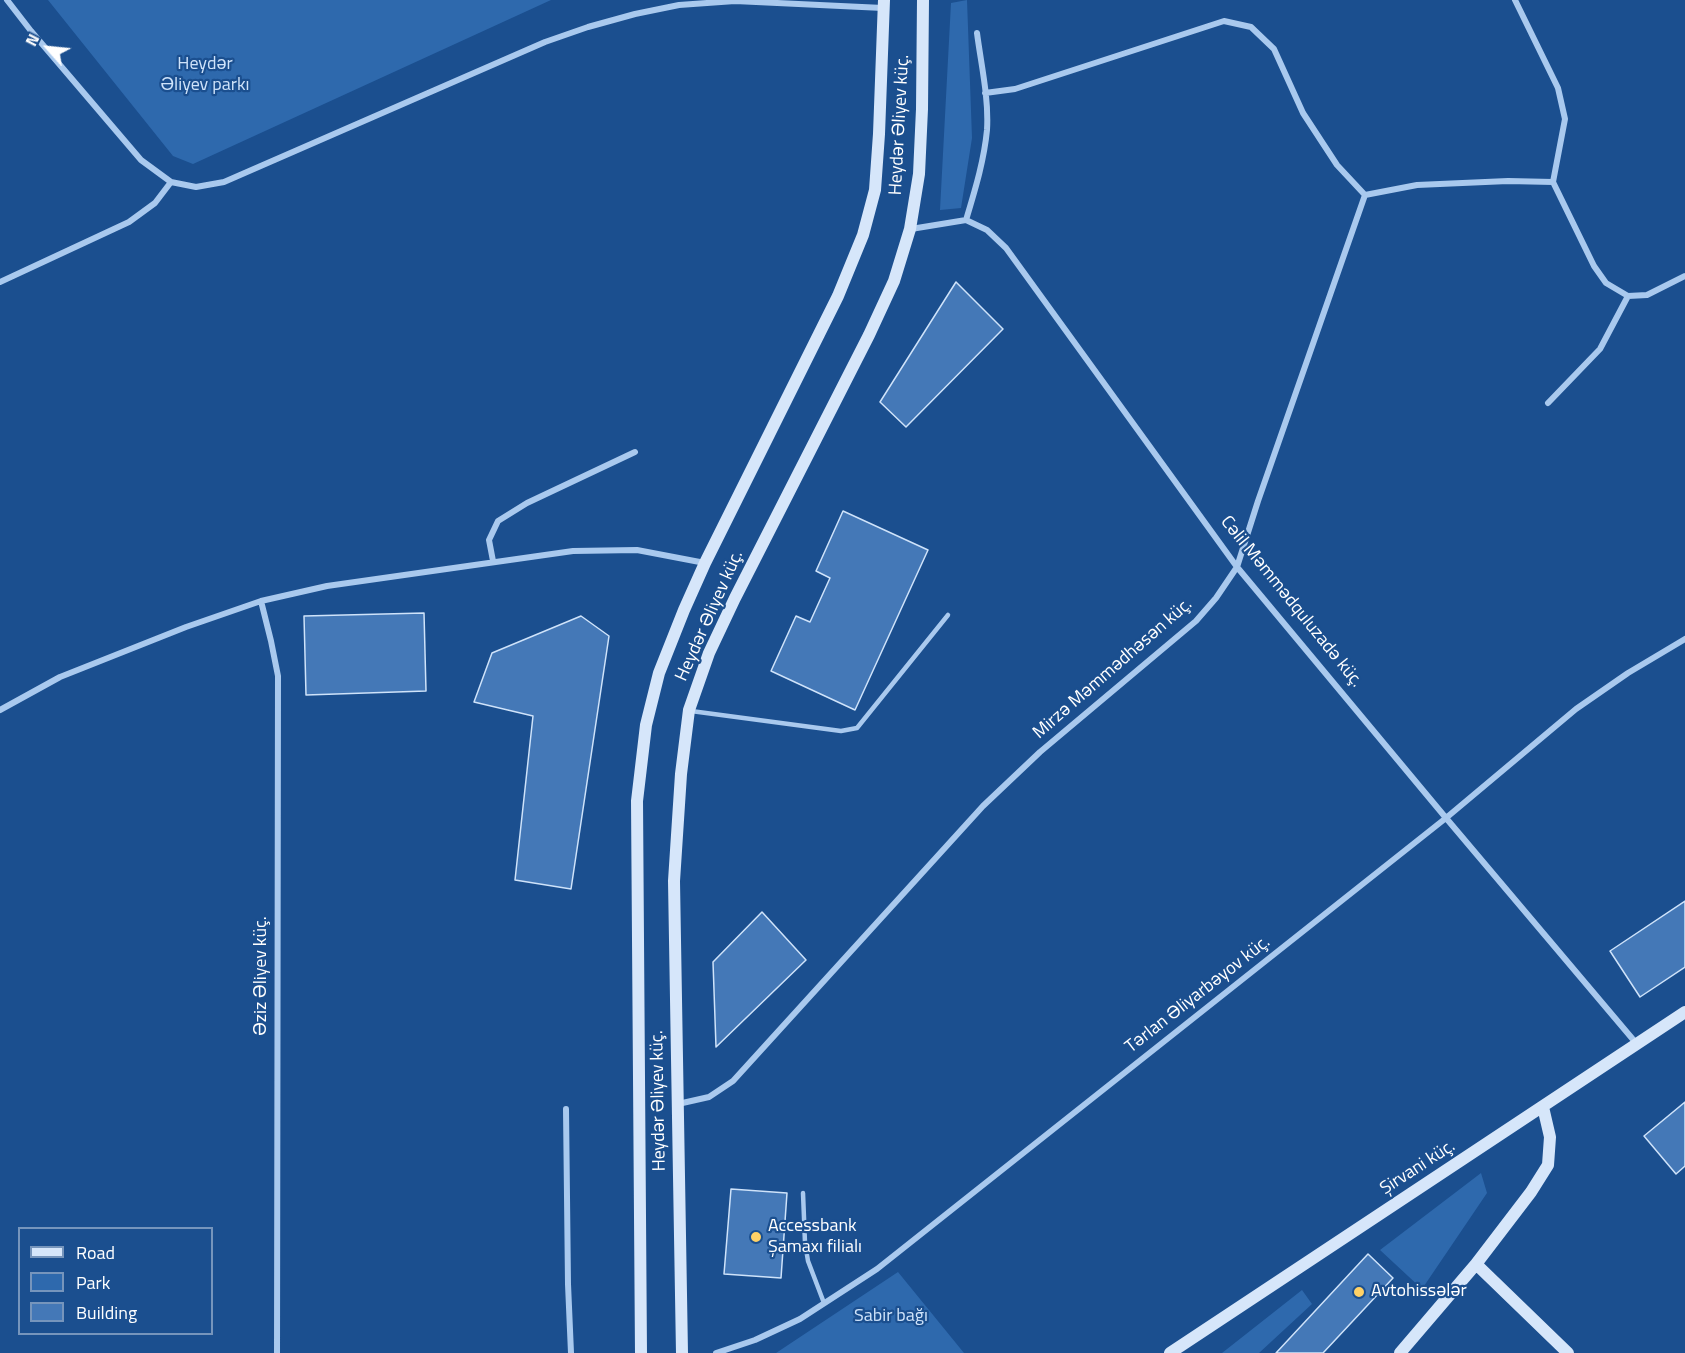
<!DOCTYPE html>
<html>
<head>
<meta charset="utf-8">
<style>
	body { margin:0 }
	#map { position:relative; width:1685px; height:1353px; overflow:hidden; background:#1b4f8f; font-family:"Titillium Web",sans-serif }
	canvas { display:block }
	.legend { position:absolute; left:18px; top:1227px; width:195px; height:108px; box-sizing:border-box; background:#1b4f8f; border:2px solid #7695bc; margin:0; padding:8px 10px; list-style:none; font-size:18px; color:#fff }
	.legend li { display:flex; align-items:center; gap:12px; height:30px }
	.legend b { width:30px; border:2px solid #7695bc }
	.north { position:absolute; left:18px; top:18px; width:60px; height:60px; -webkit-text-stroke:4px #1b4f8f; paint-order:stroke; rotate:297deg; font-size:16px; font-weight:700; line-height:24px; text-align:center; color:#fff }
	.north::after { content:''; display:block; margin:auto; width:21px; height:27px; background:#fff; clip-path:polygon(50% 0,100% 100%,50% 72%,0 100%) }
</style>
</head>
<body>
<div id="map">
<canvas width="1685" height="1353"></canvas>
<ul class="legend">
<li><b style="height:8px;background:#d6e6fa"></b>Road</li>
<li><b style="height:16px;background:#2e69ad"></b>Park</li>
<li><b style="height:16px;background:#4478b7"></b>Building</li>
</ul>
<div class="north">N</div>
</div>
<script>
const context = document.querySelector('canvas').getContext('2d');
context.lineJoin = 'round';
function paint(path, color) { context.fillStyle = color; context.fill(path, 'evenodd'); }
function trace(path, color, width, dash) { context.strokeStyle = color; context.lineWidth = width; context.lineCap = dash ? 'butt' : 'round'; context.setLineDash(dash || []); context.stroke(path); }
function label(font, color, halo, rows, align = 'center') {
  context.font = font + ' "Titillium Web",sans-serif'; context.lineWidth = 4.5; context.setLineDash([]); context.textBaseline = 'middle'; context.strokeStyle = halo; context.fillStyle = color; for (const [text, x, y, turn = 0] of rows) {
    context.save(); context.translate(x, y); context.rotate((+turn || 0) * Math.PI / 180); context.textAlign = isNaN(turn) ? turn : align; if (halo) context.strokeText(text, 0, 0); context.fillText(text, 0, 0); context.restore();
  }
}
paint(new Path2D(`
	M48 0H551L193 164 173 156Z
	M967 0 972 138 961 208 940 210 951 3Z
	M1481 1173 1487 1193 1422 1289 1380 1250Z
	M898 1272 964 1353H776Z
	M1302 1290 1312 1304 1259 1353H1222Z`), '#2e69ad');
const building = new Path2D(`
	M956 282 1003 329 906 427 880 402Z
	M843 511 928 550 855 710 771 671 796 616 810 622 830 578 816 571Z
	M424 613 426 691 306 695 304 616Z
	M581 616 609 636 571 889 515 880 533 716 474 702 492 653Z
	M1685 901V967L1640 997 1610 951Z
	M762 912 806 960 716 1047 713 962Z
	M1685 1102V1166L1676 1174 1644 1136Z
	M731 1189 787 1193 781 1278 724 1274Z
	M1368 1254 1393 1278 1323 1353H1276Z`);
paint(building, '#4478b7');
trace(building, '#cfe3fa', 1.5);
trace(new Path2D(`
	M691 711 841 731 857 728 948 615
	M803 1193 805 1243 808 1261 824 1303`), '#a9c9ee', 4.5);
trace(new Path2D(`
	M7 0 31 31 141 160 171 182 196 187 224 182 545 42 588 27 635 14 679 5 735 1 883 8
	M1515 0 1558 88 1565 119 1553 182
	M985 93 1015 89 1224 21 1251 27 1274 49 1303 113 1337 165 1365 195
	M966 220C975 190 984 161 987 130 989 98 981 64 977 33
	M911 229 966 220 987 230 1006 248 1237 567 1446 818 1636 1043
	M0 282 129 222 155 203 171 182
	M1548 403 1600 349 1628 296
	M493 561 489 540 498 521 527 503 635 452
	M261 601 271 641 278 676 277 1353
	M0 710 60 677 186 627 261 601 327 586 573 551 637 550 705 563
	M678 1104 709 1097 733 1081 983 806 1040 752 1196 621 1216 598 1237 567 1258 501 1365 195 1417 185 1508 181 1553 182 1594 266 1606 283 1628 296 1647 295 1685 276
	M566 1109 568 1284 571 1353
	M716 1353 755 1340 800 1319 877 1269 1446 818 1576 709 1628 673 1685 639`), '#a9c9ee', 6);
trace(new Path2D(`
	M1476 1264 1568 1353
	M641 1353 637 801 646 725 659 673 684 610 705 563 838 296 863 235 875 190 879 134 884 0
	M682 1353 674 881 681 774 689 710 709 653 735 598 869 335 894 281 910 229 919 174 922 109 923 0
	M1170 1353 1685 1012
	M1400 1353 1476 1264 1531 1192 1548 1165 1550 1137 1543 1107`), '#d6e6fa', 12);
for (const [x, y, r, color] of [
	[756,1237,6,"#ffd166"],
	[1359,1292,6,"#ffd166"]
]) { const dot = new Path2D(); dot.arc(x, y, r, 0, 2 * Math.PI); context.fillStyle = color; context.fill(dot); trace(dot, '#1b4f8f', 2); }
label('18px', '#cfe3fa', '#1b4f8f', [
	["Heydər",205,65],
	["Əliyev parkı",205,86],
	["Sabir bağı",891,1317]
]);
label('18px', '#fff', '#1b4f8f', [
	["Heydər Əliyev küç.",900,125,-87],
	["Cəlil Məmmədquluzadə küç.",1291,602,51],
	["Heydər Əliyev küç.",710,616,-66],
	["Mirzə Məmmədhəsən küç.",1113,669,-41],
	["Əziz Əliyev küç.",262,976,-90],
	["Tərlan Əliyarbəyov küç.",1198,995,-38],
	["Heydər Əliyev küç.",659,1101,-91],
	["Şirvani küç.",1418,1168,-33]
]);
label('18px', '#fff', '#1b4f8f', [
	["Accessbank",768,1227],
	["Şamaxı filialı",768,1248],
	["Avtohissələr",1371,1292]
], 'left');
</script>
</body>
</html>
